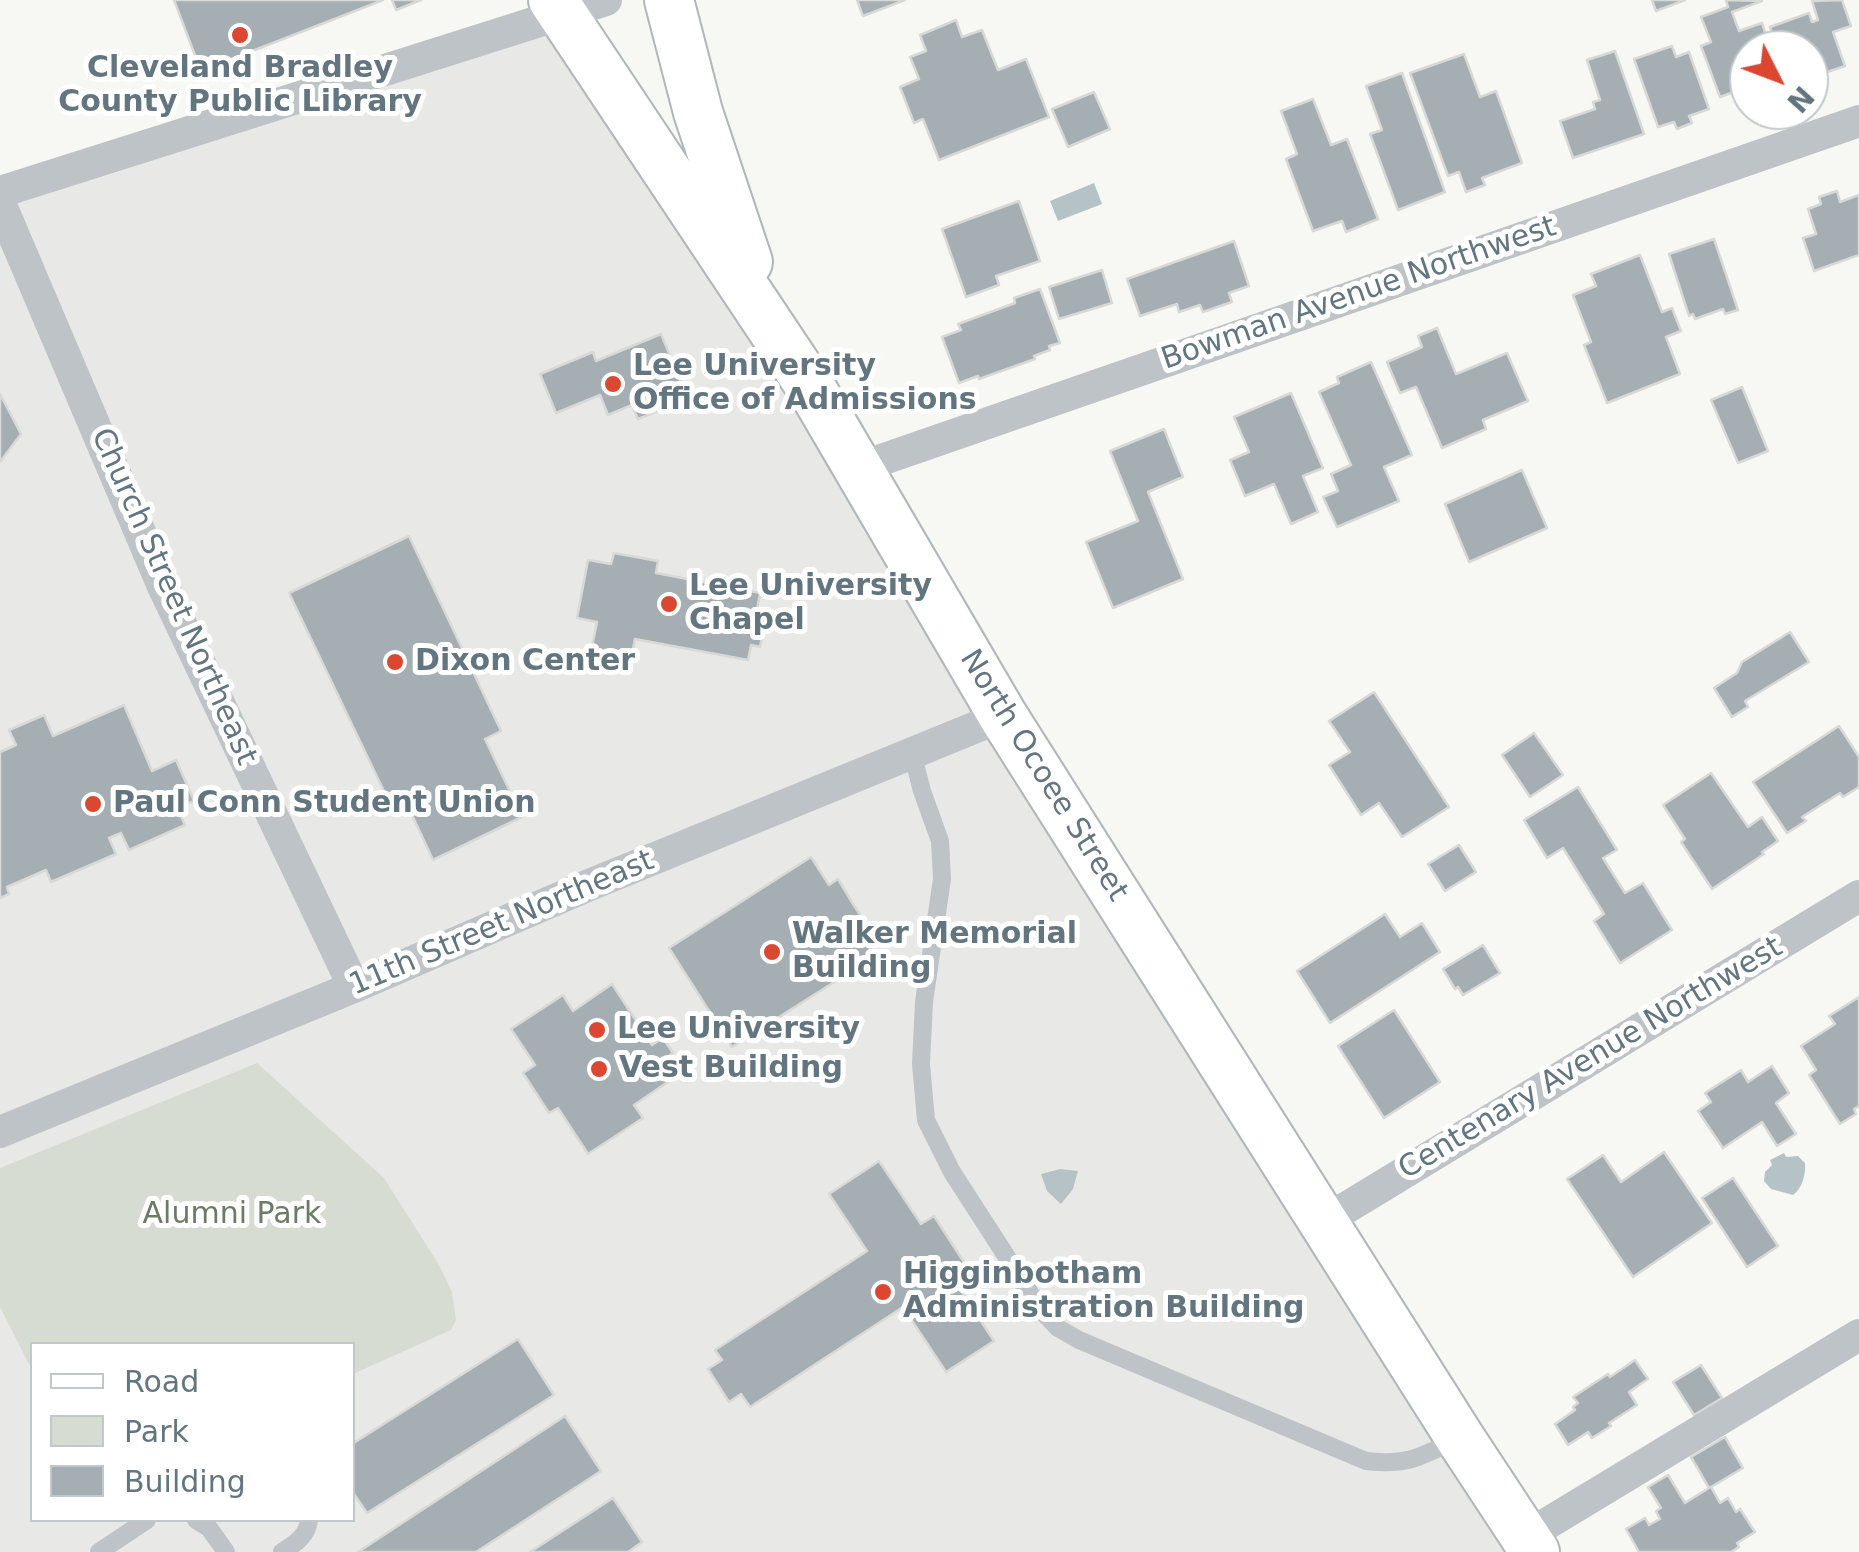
<!DOCTYPE html>
<html>
<head>
<meta charset="utf-8">
<style>
	body { margin:0 }
	#map { position:relative; width:1859px; height:1552px; overflow:hidden; background:#f7f7f4; font-family:"DejaVu Sans",sans-serif }
	canvas { display:block }
	.legend { position:absolute; left:30px; top:1342px; width:325px; height:180px; box-sizing:border-box; background:#fff; border:2px solid #c1c8cb; margin:0; padding:12px 18px; list-style:none; font-size:30px; color:#63757e }
	.legend li { display:flex; align-items:center; gap:20px; height:50px }
	.legend b { width:50px; border:2px solid #c1c8cb }
	.north { position:absolute; left:1729px; top:30px; width:100px; height:100px; box-sizing:border-box; background:#fff; border:2px solid #c1c8cb; border-radius:50%; rotate:132deg; font-size:28px; font-weight:700; line-height:40px; text-align:center; color:#63757e }
	.north::after { content:''; display:block; margin:auto; width:35px; height:45px; background:#db4730; clip-path:polygon(50% 0,100% 100%,50% 72%,0 100%) }
</style>
</head>
<body>
<div id="map">
<canvas width="1859" height="1552"></canvas>
<ul class="legend">
<li><b style="height:12px;background:#fff"></b>Road</li>
<li><b style="height:28px;background:#d7dcd3"></b>Park</li>
<li><b style="height:28px;background:#a5afb3"></b>Building</li>
</ul>
<div class="north">N</div>
</div>
<script>
const context = document.querySelector('canvas').getContext('2d');
context.lineJoin = 'round';
function paint(path, color) { context.fillStyle = color; context.fill(path, 'evenodd'); }
function trace(path, color, width, dash) { context.strokeStyle = color; context.lineWidth = width; context.lineCap = dash ? 'butt' : 'round'; context.setLineDash(dash || []); context.stroke(path); }
function label(font, color, halo, rows, align = 'center') {
  context.font = font + ' "DejaVu Sans",sans-serif'; context.lineWidth = 10; context.setLineDash([]); context.textBaseline = 'middle'; context.strokeStyle = halo; context.fillStyle = color; for (const [text, x, y, turn = 0] of rows) {
    context.save(); context.translate(x, y); context.rotate((+turn || 0) * Math.PI / 180); context.textAlign = isNaN(turn) ? turn : align; if (halo) context.strokeText(text, 0, 0); context.fillText(text, 0, 0); context.restore();
  }
}
paint(new Path2D(`
	M562 15 1509 1552H0V192ZM32 1344H352V1520H32Z`), '#e8e8e7');
paint(new Path2D(`
	M257 1063 384 1178 439 1265 452 1292 456 1320 451 1330 353 1374 352 1344H32V1370L0 1307V1168Z`), '#d7dcd3');
paint(new Path2D(`
	M1094 183 1102 204 1058 221 1050 201Z
	M1784 1153 1786 1157 1798 1156 1805 1163C1806 1174 1802 1189 1793 1195L1771 1189 1764 1181 1765 1172 1772 1165 1770 1160Z
	M1060 1169 1078 1171 1073 1189 1061 1204 1047 1191 1041 1174Z`), '#b6c3c6');
const building = new Path2D(`
	M174 0H383L201 71Z
	M392 0H421L396 10Z
	M857 0H905L863 16Z
	M1652 0H1685L1656 11Z
	M1726 0 1762 1 1732 12 1739 31 1762 23 1771 50H1749V99L1745 88 1720 97 1701 46 1711 42 1701 17 1728 7Z
	M1842 0 1851 26 1833 32 1845 66 1809 78V50H1778L1770 27 1809 13 1812 22 1818 20 1812 1Z
	M956 20 962 37 982 30 998 70 1026 59 1049 117 939 160 923 119 914 123 900 87 919 79 910 57 926 51 920 35Z
	M1672 46 1676 57 1689 52 1709 109 1689 116 1692 123 1677 129 1674 122 1658 127 1634 59Z
	M1615 51 1644 134 1573 158 1560 121 1595 109 1593 102 1600 100 1587 60Z
	M1464 54 1480 97 1496 91 1522 163 1482 178 1485 185 1466 192 1459 172 1448 176 1410 73Z
	M1402 73 1445 192 1398 210 1370 134 1382 130 1366 86Z
	M1094 92 1110 129 1068 147 1052 109Z
	M1313 99 1331 145 1347 139 1378 219 1346 232 1342 221 1313 231 1286 159 1297 154 1281 111Z
	M1837 191 1840 202 1859 195V255L1814 271 1803 238 1816 234 1808 209 1821 204 1819 197Z
	M1019 201 1040 261 996 276 999 285 966 297 942 229Z
	M1714 239 1738 310 1725 314 1723 309 1695 319 1693 314 1689 316 1669 254Z
	M1234 241 1249 286 1229 293 1232 302 1203 312 1200 305 1179 312 1177 304 1140 316 1127 279Z
	M1640 255 1662 312 1672 308 1681 331 1666 337 1680 374 1607 403 1584 345 1591 342 1573 295 1596 286 1591 274Z
	M1102 270 1112 303 1059 319 1049 287Z
	M1040 289 1060 343 1049 346 1050 350 1034 356 1035 359 979 379 978 376 959 383 942 337 961 330 958 324 1015 303 1014 298Z
	M1437 328 1456 374 1507 353 1528 401 1483 420 1486 429 1442 448 1416 387 1400 393 1387 362 1422 347 1418 336Z
	M661 334 688 399 638 419 632 405 608 415 600 395 556 413 540 374 593 352 596 361Z
	M1371 362 1412 455 1384 467 1399 501 1337 527 1323 497 1338 491 1331 474 1351 465 1319 392 1339 383 1337 377Z
	M1742 387 1768 451 1738 463 1711 400Z
	M1291 393 1323 468 1303 476 1318 512 1291 524 1274 484 1245 496 1230 460 1249 452 1234 417Z
	M0 394 21 434 0 462Z
	M1164 429 1183 477 1148 492 1183 579 1113 608 1086 542 1138 521 1110 451Z
	M1522 470 1547 528 1469 562 1445 504Z
	M409 536 501 731 485 739 522 817 433 860 407 804 393 810 289 593Z
	M614 553 658 561 656 573 760 593 756 615 766 617 760 647 751 645 748 660 635 639 631 659 591 652 597 622 577 618 588 560 611 564Z
	M1790 632 1809 662 1745 701 1748 707 1732 717 1714 688 1737 673 1742 662Z
	M1374 692 1449 807 1402 837 1379 803 1361 815 1329 765 1350 752 1329 721Z
	M124 705 152 771 176 760 194 801 177 808 185 825 129 850 121 833 109 838 116 854 51 882 46 870 7 887 9 894 0 898V752L16 745 9 730 44 715 53 736Z
	M1839 726 1859 757V787L1843 797 1840 793 1802 817 1806 821 1787 833 1753 782Z
	M1534 733 1563 775 1530 797 1502 755Z
	M1711 773 1748 827 1762 817 1778 841 1762 852 1764 854 1712 889 1681 842 1685 839 1663 805Z
	M1578 787 1617 850 1603 858 1625 893 1643 883 1672 930 1620 963 1594 921 1604 914 1563 848 1547 858 1524 820Z
	M1459 845 1476 872 1445 891 1428 864Z
	M811 857 829 885 838 879 853 904 863 919 855 924 875 956 732 1047 669 948Z
	M1385 914 1400 937 1422 923 1440 952 1330 1023 1297 971Z
	M1483 945 1500 973 1463 995 1458 987 1455 989 1443 969Z
	M612 984 652 1045 663 1038 673 1053 663 1060 675 1077 634 1105 643 1118 588 1154 558 1108 549 1113 523 1073 535 1065 511 1029 563 995 573 1011Z
	M1859 997V1106L1854 1109 1856 1114 1840 1124 1809 1075 1816 1070 1801 1046 1835 1024 1829 1016Z
	M1394 1010 1440 1082 1384 1118 1338 1046Z
	M1772 1066 1789 1093 1776 1103 1796 1134 1777 1146 1762 1122 1723 1148 1698 1111 1711 1102 1705 1093 1741 1070 1748 1082Z
	M1664 1152 1712 1223 1633 1277 1567 1179 1603 1155 1621 1182Z
	M879 1161 921 1224 934 1216 969 1270 954 1280 994 1341 946 1372 903 1307 750 1407 741 1394 729 1402 708 1369 722 1360 715 1350 867 1251 829 1194Z
	M1733 1178 1778 1246 1747 1267 1702 1198Z
	M518 1339 554 1395 367 1513 352 1491V1444Z
	M1635 1360 1648 1379 1629 1392 1637 1405 1609 1423 1611 1426 1592 1438 1588 1432 1568 1445 1555 1424 1575 1410 1573 1407 1578 1403 1573 1397 1608 1374 1610 1377Z
	M1701 1365 1722 1398 1694 1415 1673 1382Z
	M565 1416 601 1471 476 1552H358Z
	M1725 1437 1743 1468 1711 1487 1720 1503 1728 1498 1736 1512 1740 1509 1755 1532 1737 1543 1739 1547 1731 1552H1639L1626 1529 1645 1518 1649 1525 1660 1519 1656 1511 1661 1508 1648 1487 1668 1475 1685 1503 1709 1488 1691 1457Z
	M613 1498 642 1542 628 1552H530Z`);
paint(building, '#a5afb3');
trace(building, '#d8d8d6', 2.5);
const secondary = new Path2D(`
	M553 0 810 386 1003 716 1460 1438 1535 1552
	M669 0 698 112 748 262`);
trace(secondary, '#b0b7ba', 52);
trace(new Path2D(`
	M912 752 922 791 940 841 942 879 924 1002 921 1064 926 1120 952 1172 1041 1310 1058 1328 1079 1340 1366 1461C1409 1466 1422 1456 1459 1438
	M196 1520 209 1528 226 1552
	M99 1552 147 1520
	M282 1552C295 1544 308 1535 309 1520`), '#bdc3c6', 18);
trace(new Path2D(`
	M0 192 606 0
	M0 203 162 584 354 987
	M858 468 1859 121
	M0 1132 354 987 587 886 1003 716
	M1323 1222 1859 896
	M1525 1537 1859 1335`), '#bdc3c6', 32);
trace(secondary, '#fff', 48);
for (const [x, y, r, color] of [
	[240,35,10,"#db4730"],
	[613,384,10,"#db4730"],
	[669,604,10,"#db4730"],
	[395,662,10,"#db4730"],
	[93,804,10,"#db4730"],
	[772,952,10,"#db4730"],
	[597,1030,10,"#db4730"],
	[599,1069,10,"#db4730"],
	[883,1292,10,"#db4730"]
]) { const dot = new Path2D(); dot.arc(x, y, r, 0, 2 * Math.PI); context.fillStyle = color; context.fill(dot); trace(dot, '#fff', 4); }
label('bold 30px', '#63757e', '#fff', [
	["Cleveland Bradley",240,69,"center"],
	["County Public Library",240,103,"center"],
	["Lee University",633,367],
	["Office of Admissions",633,401],
	["Lee University",689,587],
	["Chapel",689,621],
	["Dixon Center",415,662],
	["Paul Conn Student Union",113,804],
	["Walker Memorial",792,935],
	["Building",792,969],
	["Lee University",617,1030],
	["Vest Building",619,1069],
	["Higginbotham",903,1275],
	["Administration Building",903,1309]
], 'left');
label('30px', '#63757e', '#fff', [
	["Bowman Avenue Northwest",1359,294,-19],
	["Church Street Northeast",173,597,66],
	["North Ocoee Street",1043,776,58],
	["11th Street Northeast",502,924,-23],
	["Centenary Avenue Northwest",1591,1059,-31]
]);
label('30px', '#6c7b66', '#fff', [
	["Alumni Park",232,1215]
]);
</script>
</body>
</html>
